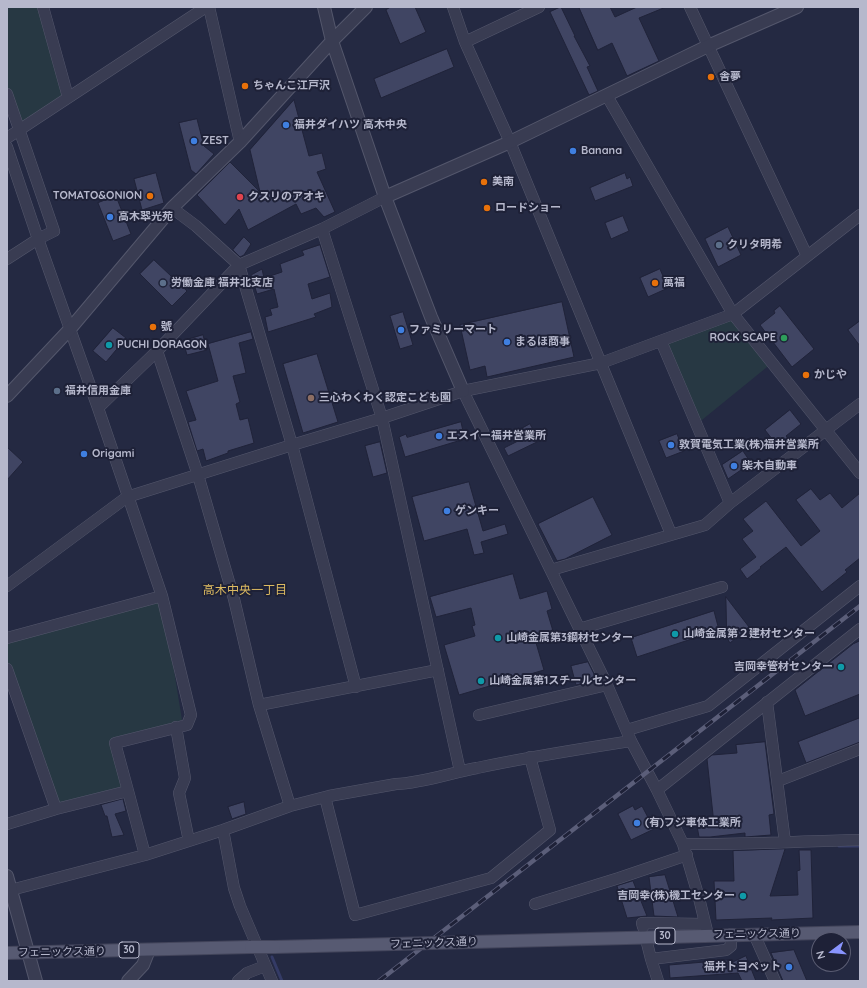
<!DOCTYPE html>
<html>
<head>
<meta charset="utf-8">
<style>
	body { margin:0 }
	#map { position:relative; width:867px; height:988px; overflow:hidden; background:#242942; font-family:Quicksand,sans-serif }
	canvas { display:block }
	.frame { position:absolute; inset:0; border:8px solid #b6b8cc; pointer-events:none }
	.north { position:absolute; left:811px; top:932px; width:40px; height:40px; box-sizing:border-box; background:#1e2137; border:1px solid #5b5d73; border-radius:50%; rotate:254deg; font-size:11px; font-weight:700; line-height:16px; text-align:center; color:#b6b8cc }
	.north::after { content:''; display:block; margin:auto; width:14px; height:18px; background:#8994fe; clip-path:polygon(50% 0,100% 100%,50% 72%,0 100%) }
</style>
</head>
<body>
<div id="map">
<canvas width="867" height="988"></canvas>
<div class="frame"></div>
<div class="north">N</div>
</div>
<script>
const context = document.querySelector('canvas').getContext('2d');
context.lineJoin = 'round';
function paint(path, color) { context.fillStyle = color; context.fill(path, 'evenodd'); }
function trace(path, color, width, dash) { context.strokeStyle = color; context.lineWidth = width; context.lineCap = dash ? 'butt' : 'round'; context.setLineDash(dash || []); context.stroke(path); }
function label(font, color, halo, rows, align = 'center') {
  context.font = font + ' Quicksand,"Noto Sans JP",sans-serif'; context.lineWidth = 4; context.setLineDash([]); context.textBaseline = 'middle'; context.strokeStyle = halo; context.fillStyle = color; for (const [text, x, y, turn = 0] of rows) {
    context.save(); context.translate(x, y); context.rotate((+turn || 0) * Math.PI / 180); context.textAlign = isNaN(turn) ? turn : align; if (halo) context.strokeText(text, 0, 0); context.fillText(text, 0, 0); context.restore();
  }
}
paint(new Path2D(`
	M7 7H40L68 97 18 126 7 94Z
	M733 314 772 363 697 424 661 341Z
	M162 596 182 720 115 743 128 791 56 809 7 669V644Z`), '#273843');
trace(new Path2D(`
	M839 846H860
	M272 957 282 981`), '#343b66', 3);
const building = new Path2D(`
	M391 7H415L426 32 400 44 386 10Z
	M561 7 575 36H574L590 66 587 67 598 91 589 95 550 12Z
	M579 7H610L615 17 637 7H666L639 18 659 61 627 76 612 43 598 50Z
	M447 49 454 67 381 98 374 79Z
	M294 100 309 156 322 153 326 169 317 172 335 212 324 217 316 208 301 214 296 204 248 230 239 209 225 225 197 195 230 162 260 192 250 150Z
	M197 119 204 146 214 154 196 174 191 170 179 123Z
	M156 173 164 203 142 210 134 179Z
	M625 173 627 179 630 177 633 186 595 201 590 188Z
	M116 196 131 234 113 241 98 203Z
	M623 216 629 231 611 239 605 223Z
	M728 227 741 255 718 267 705 239Z
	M244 237 251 244 244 255 240 257 233 250Z
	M320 245 330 277 308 284 312 299 330 293 332 307 314 314 316 317 268 332 265 317 272 315 270 309 278 307 274 289 257 294 251 275 262 269 264 278 282 272 280 264 304 255 302 251Z
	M154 260 187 291 172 306 140 274Z
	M660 269 668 288 648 297 640 278Z
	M562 302 574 357 487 377 485 366 470 370 460 325Z
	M780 306 814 349 792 367 760 325 775 313 774 311Z
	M403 312 413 345 400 349 390 316Z
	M860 321V346L848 330Z
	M113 328 126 338 106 362 93 351Z
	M251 332 253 339 239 343 246 373 233 376 240 402 236 404 240 420 248 418 254 443 228 451V453L206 461 203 449 197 451 188 422 196 420 186 391 218 381 208 344Z
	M203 335 207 350 187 355 183 341Z
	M317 354 338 422 303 433 283 364Z
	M790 410 801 424 786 436 793 444 786 448 780 440 776 444 765 430Z
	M461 422 463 431H466L468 438 405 457 399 437 406 434 407 437Z
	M530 424 539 441 508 456 504 448 518 441 514 433Z
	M677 434 684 451 666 458 659 441Z
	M380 442 387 473 373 477 365 446Z
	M7 447 23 462 7 480Z
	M743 451 751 463 728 479 722 465Z
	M469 482 483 531 505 524 508 534 481 542 484 553 474 555 467 529 424 541 412 497Z
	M811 489 820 500 830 493 842 508 860 493V558L845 570 847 572 822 592 786 547 760 567 761 568 747 579 740 569 756 557 742 539 753 531 743 519 766 501 801 546 820 531 796 500Z
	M593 497 612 535 565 559 557 561 538 524Z
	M513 574 520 599 547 591 552 609 547 611 553 631 534 636 544 670 459 695 444 645 475 636 472 626 475 625 471 608 436 617 430 597Z
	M726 597 749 627 730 643 727 638Z
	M714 611 719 630 637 657 631 638Z
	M860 641V694L805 716 795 690 853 644Z
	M588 662 597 680 576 685 571 666Z
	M860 718V742L806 763 798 742Z
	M765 742 774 814 769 815 771 835 745 837V833L710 837H699L697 826 714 824 707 759 712 755 737 753 736 745Z
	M123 799 126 811 115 814 124 835 112 837 107 816H105L101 805Z
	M244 802 246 814 232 819 228 807Z
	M633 806 635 810 642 806 654 829 631 840 618 814Z
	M785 849 770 896 798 895 797 871 800 870 799 850H811L813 918 771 920 772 918 716 920 714 881H734L733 851Z
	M665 875 678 917 654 916 649 877Z
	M633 881 647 916 627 918 617 886Z
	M794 950 807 981H783L771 953Z
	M746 956 756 981H742L738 973 670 978 669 965 728 960V964Z`);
paint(building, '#404563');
trace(building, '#202339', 1);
const minor = new Path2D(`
	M43 7 68 97
	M209 7 240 142
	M453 7 465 42 510 142 671 534
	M690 7 807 256
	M465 42 539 7
	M7 94 54 231 38 239 7 259
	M607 96 733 314 860 473
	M7 138 206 7
	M7 147 38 239 98 408 162 596 191 715 187 725 115 743 128 791 56 809 7 824
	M172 208 196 226 239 265 292 445 356 687
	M322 229 382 418 460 771
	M661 341 730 503
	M157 351 198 475 234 599 259 705 290 806
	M463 391 607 685 631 741 657 790 683 844 699 898 708 935
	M98 408 157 351 239 265 322 229 385 197
	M551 570 705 525 730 503 860 404
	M7 586 127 497 292 445 382 418 463 391 601 363 733 314 860 215
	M579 629 722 587
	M7 638 162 596
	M7 669 56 809
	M767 702 785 842
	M259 705 438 670
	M479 715 607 685
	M176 727 185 778 179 793 189 841
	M627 730 708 706 860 586
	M778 781 860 749
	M657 790 860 629
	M128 791 145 855
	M325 797 355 915 491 878 550 830 530 757
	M223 830 234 888 240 906 272 981
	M683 844C742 845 801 841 860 840
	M7 891 145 855 223 830 290 806 329 796 396 784C423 783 450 773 477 768 528 757 580 749 631 741
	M535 904 619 878 687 855
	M643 927 642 923 705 924
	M754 934 775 981
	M647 943 651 959
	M238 981 247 973 265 966
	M658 981 651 959 726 950 731 946V934`);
const tertiary = new Path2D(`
	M324 7 332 41 385 197 431 317 463 391
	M385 197 510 142 708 46 797 7
	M7 396 70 329 172 208 240 142 332 41 366 7
	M7 876 36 981
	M128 981 143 965 149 950`);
const primary = new Path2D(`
	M471 942 860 932
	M274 947 394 944
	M7 953 251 947`);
trace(minor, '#54576c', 12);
trace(tertiary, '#54576c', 14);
trace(primary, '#43455b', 14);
trace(minor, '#393c52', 11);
trace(tertiary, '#393c52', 12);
trace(primary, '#575a72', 12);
const rail = new Path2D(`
	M379 981 860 606`);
trace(rail, '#5b5e79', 4.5);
trace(rail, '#1e2137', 3, [9]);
const primaryBridge = new Path2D(`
	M394 944 471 942
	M251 947H274`);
trace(primaryBridge, '#43455b', 14, []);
trace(primaryBridge, '#575a72', 12);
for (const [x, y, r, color] of [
	[711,77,4,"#e8710a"],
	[245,86,4,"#e8710a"],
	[286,125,4,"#3f7fe0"],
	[194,141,4,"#3f7fe0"],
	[573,151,4,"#3f7fe0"],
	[484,182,4,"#e8710a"],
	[150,196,4,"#e8710a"],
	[240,197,4,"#e0444e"],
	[487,208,4,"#e8710a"],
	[110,217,4,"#3f7fe0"],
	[719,245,4,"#5c6f8a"],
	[163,283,4,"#5c6f8a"],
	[655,283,4,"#e8710a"],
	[153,327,4,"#e8710a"],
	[401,330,4,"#3f7fe0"],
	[784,338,4,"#2e9e5b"],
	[507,342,4,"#3f7fe0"],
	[109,345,4,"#0f9aa8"],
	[806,375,4,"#e8710a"],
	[57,391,4,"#5c6f8a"],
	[311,398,4,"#8d6e63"],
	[439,436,4,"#3f7fe0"],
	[671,445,4,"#3f7fe0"],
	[84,454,4,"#3f7fe0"],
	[734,466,4,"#3f7fe0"],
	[447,511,4,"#3f7fe0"],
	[675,634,4,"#0f9aa8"],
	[498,638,4,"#0f9aa8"],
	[841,667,4,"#0f9aa8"],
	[481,681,4,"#0f9aa8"],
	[637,823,4,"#3f7fe0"],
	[743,896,4,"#0f9aa8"],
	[789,967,4,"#3f7fe0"]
]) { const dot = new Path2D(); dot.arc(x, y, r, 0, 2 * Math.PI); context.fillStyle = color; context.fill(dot); trace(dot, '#1e2137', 1.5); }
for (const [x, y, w] of [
	[665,936,20],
	[129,950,20]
]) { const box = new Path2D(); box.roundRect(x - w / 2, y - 8, w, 16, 3); context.fillStyle = '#1e2137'; context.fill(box); trace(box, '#b6b8cc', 1); }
label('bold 10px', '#b6b8cc', null, [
	["30",665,936],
	["30",129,950]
]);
label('bold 11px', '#b6b8cc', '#1e2137', [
	["舎夢",719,77],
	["ちゃんこ江戸沢",253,86],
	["福井ダイハツ 高木中央",294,125],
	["ZEST",202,141],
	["Banana",581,151],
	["美南",492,182],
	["TOMATO&ONION",142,196,"right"],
	["クスリのアオキ",248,197],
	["ロードショー",495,208],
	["高木翆光苑",118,217],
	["クリタ明希",727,245],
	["労働金庫 福井北支店",171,283],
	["萬福",663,283],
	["號",161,327],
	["ファミリーマート",409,330],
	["ROCK SCAPE",776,338,"right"],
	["まるほ商事",515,342],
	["PUCHI DORAGON",117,345],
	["かじや",814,375],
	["福井信用金庫",65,391],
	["三心わくわく認定こども園",319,398],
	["エスイー福井営業所",447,436],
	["敦賀電気工業(株)福井営業所",679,445],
	["Origami",92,454],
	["柴木自動車",742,466],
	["ゲンキー",455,511],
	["山崎金属第２建材センター",683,634],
	["山崎金属第3鋼材センター",506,638],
	["吉岡幸管材センター",833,667,"right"],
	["山崎金属第1スチールセンター",489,681],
	["(有)フジ車体工業所",645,823],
	["吉岡幸(株)機工センター",735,896,"right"],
	["福井トヨペット",781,967,"right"]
], 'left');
label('11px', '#b6b8cc', '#1e2137', [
	["フェニックス通り",757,934,-1],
	["フェニックス通り",434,943,-2],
	["フェニックス通り",62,952,-1]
]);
label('12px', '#dcba61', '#1e2137', [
	["高木中央一丁目",245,590]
]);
</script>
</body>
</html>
